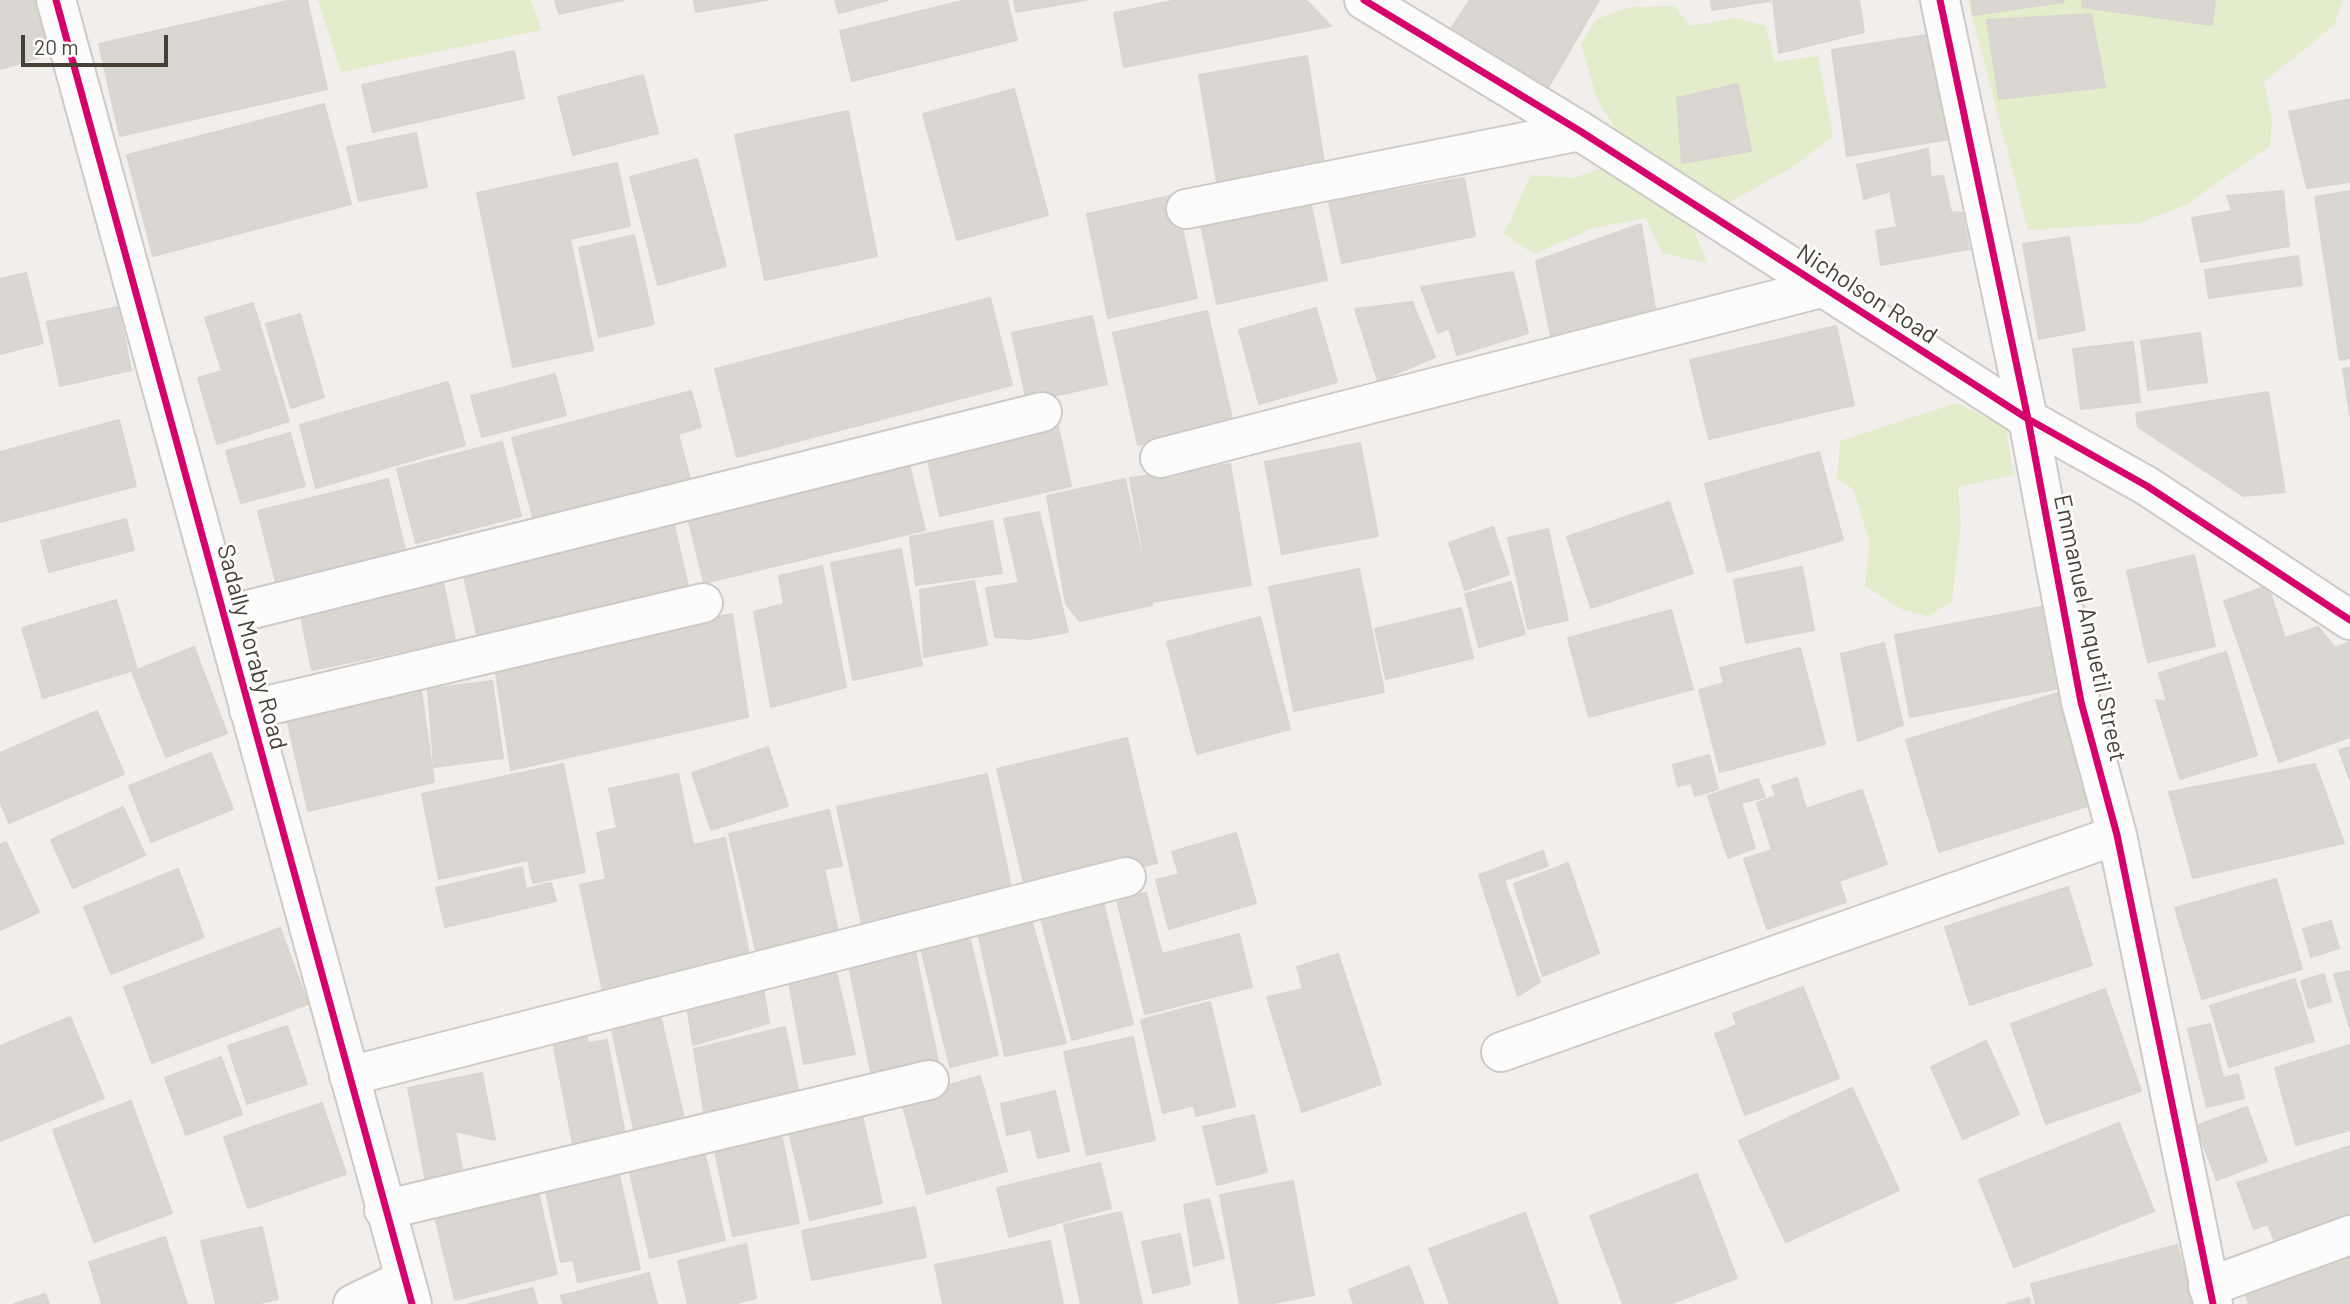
<!DOCTYPE html>
<html>
<head>
<meta charset="utf-8">
<style>
	body { margin:0 }
	#map { position:relative; width:2350px; height:1304px; overflow:hidden; background:#f1eeeb; font-family:Barlow,sans-serif }
	canvas { display:block }
	.scale { position:absolute; left:21px; top:35px; width:147px; height:32px; box-sizing:border-box; border:4px solid #483f36; border-top:0; padding-left:9px; font-size:21px; line-height:24px; white-space:nowrap; color:#483f36; -webkit-text-stroke:5px #fff; paint-order:stroke }
</style>
</head>
<body>
<div id="map">
<canvas width="2350" height="1304"></canvas>
<div class="scale">20 m</div>
</div>
<script>
const context = document.querySelector('canvas').getContext('2d');
context.lineJoin = 'round';
function paint(path, color) { context.fillStyle = color; context.fill(path, 'evenodd'); }
function trace(path, color, width, dash) { context.strokeStyle = color; context.lineWidth = width; context.lineCap = dash ? 'butt' : 'round'; context.setLineDash(dash || []); context.stroke(path); }
function label(font, color, halo, rows, align = 'center') {
  context.font = font + ' Barlow,sans-serif'; context.lineWidth = 5; context.setLineDash([]); context.textBaseline = 'middle'; context.strokeStyle = halo; context.fillStyle = color; for (const [text, x, y, turn = 0] of rows) {
    context.save(); context.translate(x, y); context.rotate((+turn || 0) * Math.PI / 180); context.textAlign = isNaN(turn) ? turn : align; if (halo) context.strokeText(text, 0, 0); context.fillText(text, 0, 0); context.restore();
  }
}
paint(new Path2D(`
	M318 0H531L541 30 341 72Z
	M1968 0H2343L2334 25 2264 82 2272 120 2270 146 2187 204 2139 223 2028 230Z
	M1674 6 1690 26 1736 18 1766 26 1775 62 1818 56 1833 136 1793 167 1730 202 1686 191 1629 150 1597 99 1581 44 1597 19 1631 7Z
	M1607 166 1645 186 1694 231 1707 263 1662 253 1646 218 1593 228 1534 254 1504 234 1531 175 1574 178Z
	M1957 403 2006 427 2013 475 1958 487 1961 524 1952 601 1928 616 1903 610 1865 586 1870 542 1853 489 1837 478 1840 441Z`), '#e3eccb');
const building = new Path2D(`
	M0 0H38L54 53 0 69Z
	M292 0H307L327 89 120 136 99 44Z
	M555 0H623L559 14Z
	M694 0H767L696 12Z
	M835 0H888L839 13Z
	M966 0H1007L1017 40 852 81 840 31Z
	M1014 0H1086L1016 12Z
	M1177 0H1306L1331 26 1124 67 1114 13Z
	M1470 0H1599L1548 88 1451 29Z
	M1711 0H1770V1L1712 10Z
	M1859 0 1864 32 1779 53 1773 1Z
	M1972 0H2063L2064 2 1973 15Z
	M2083 0H2215L2212 25 2082 7Z
	M2091 14 2105 87 1999 99 1987 20Z
	M1926 35 1950 139 1847 156 1832 50Z
	M514 51 524 98 373 132 362 85Z
	M1307 56 1324 163 1217 182 1199 75Z
	M643 75 658 133 573 155 558 97Z
	M1738 84 1751 151 1682 163 1677 98Z
	M1014 89 1048 215 957 240 923 114Z
	M2350 99V182L2307 188 2289 112Z
	M324 104 351 204 153 256 127 155Z
	M848 111 877 256 765 280 735 135Z
	M416 133 427 187 359 201 347 147Z
	M1928 149 1931 177 1943 176 1951 212 1962 213 1969 249 1881 265 1876 231 1897 227 1890 191 1864 199 1857 165Z
	M697 159 726 266 658 285 630 177Z
	M617 163 630 226 570 239 593 350 513 367 477 193Z
	M1464 178 1475 236 1342 263 1329 202Z
	M2283 191 2289 246 2201 262 2192 218 2232 211 2227 196Z
	M2350 191V358L2340 360 2315 197Z
	M1308 192 1327 280 1217 304 1199 214Z
	M1175 195 1197 298 1108 318 1087 214Z
	M1641 224 1655 308 1552 341 1536 261Z
	M634 235 654 324 599 337 579 248Z
	M2069 237 2085 330 2039 339 2023 244Z
	M2298 256 2302 285 2209 298 2205 270Z
	M1513 272 1528 333 1457 355 1449 328 1438 333 1421 287Z
	M26 273 43 343 0 354V279Z
	M990 298 1012 385 737 457 715 369Z
	M1412 302 1435 357 1378 381 1355 309Z
	M253 303 289 421 217 444 198 378 222 371 205 318Z
	M118 307 131 370 60 386 47 322Z
	M1316 308 1337 382 1259 404 1239 330Z
	M1207 311 1233 423 1138 445 1113 333Z
	M300 314 324 397 291 408 266 324Z
	M1092 316 1107 384 1027 402 1012 333Z
	M1836 326 1854 405 1709 439 1690 360Z
	M2200 333 2207 382 2148 390 2141 341Z
	M2133 342 2140 402 2081 409 2073 349Z
	M2350 368V415L2343 369Z
	M555 374 566 415 482 437 471 396Z
	M448 382 465 445 316 488 300 425Z
	M691 391 701 427 678 434 690 479 534 521 512 438Z
	M2268 392 2285 492 2243 496 2138 427 2136 413Z
	M119 420 136 486 0 522V452Z
	M1057 422 1071 486 940 516 926 451Z
	M290 433 305 486 241 503 226 451Z
	M502 442 521 516 416 543 397 469Z
	M1360 443 1378 536 1282 554 1265 462Z
	M1819 452 1843 540 1728 572 1705 484Z
	M908 460 925 530 704 583 687 513Z
	M1230 464 1251 585 1152 602 1130 478Z
	M388 479 406 554 277 586 258 511Z
	M1125 479 1152 605 1080 621 1066 604 1047 496Z
	M1669 502 1693 573 1591 608 1567 537Z
	M1039 512 1068 632 1029 639 995 637 986 588 1019 583 1004 519Z
	M126 519 134 550 49 572 41 541Z
	M673 520 689 591 478 639 462 567Z
	M992 521 1002 573 916 585 910 537Z
	M1493 527 1509 574 1465 590 1449 543Z
	M1548 529 1568 620 1528 629 1508 538Z
	M901 549 922 665 853 680 831 563Z
	M2194 555 2215 646 2148 662 2127 571Z
	M822 566 846 687 771 707 754 612 784 604 779 576Z
	M1802 567 1814 630 1746 643 1734 580Z
	M1359 569 1384 692 1294 711 1269 587Z
	M441 572 455 640 312 670 298 602Z
	M974 581 987 645 924 657 920 590Z
	M1511 582 1525 634 1479 647 1465 594Z
	M2268 586 2285 638 2318 627 2335 648 2350 642V737L2279 762 2224 601Z
	M116 600 137 669 43 698 22 628Z
	M2041 607 2056 689 1910 717 1895 635Z
	M1461 608 1473 658 1386 679 1375 629Z
	M1671 610 1693 689 1589 717 1568 638Z
	M732 614 748 717 511 770 494 661Z
	M1260 617 1290 729 1197 754 1167 642Z
	M1884 643 1903 725 1858 741 1841 654Z
	M194 647 227 733 166 757 132 672Z
	M1800 648 1825 744 1720 772 1699 690 1724 683 1720 668Z
	M2226 652 2257 755 2180 779 2156 700 2167 702 2159 673Z
	M492 681 503 758 434 767 428 689Z
	M420 683 434 782 308 811 285 710Z
	M2058 693 2091 805 1939 852 1906 740Z
	M97 711 124 774 9 823 0 801V753Z
	M1127 738 1157 863 1027 895 997 769Z
	M768 747 788 806 711 830 692 773Z
	M2350 747V780L2339 750Z
	M211 753 233 809 151 842 129 786Z
	M1709 755 1718 789 1695 796 1691 783 1678 786 1673 765Z
	M563 764 585 872 533 883 528 860 439 879 422 794Z
	M2315 764 2344 843 2193 878 2169 792Z
	M678 774 693 845 725 838 751 963 604 996 580 885 606 879 597 833 617 828 609 789Z
	M987 774 1013 896 863 929 837 807Z
	M1797 778 1806 809 1862 790 1887 864 1839 881 1846 902 1767 929 1744 859 1772 850 1757 803 1776 796 1772 786Z
	M1758 779 1765 797 1741 803 1755 848 1728 858 1708 796Z
	M123 807 145 855 73 888 51 840Z
	M829 810 842 866 824 869 840 940 758 959 729 834Z
	M1236 833 1256 903 1169 929 1156 880 1179 874 1172 852Z
	M6 842 39 912 0 930V845Z
	M1543 851 1548 866 1504 880 1540 982 1518 996 1479 875Z
	M1568 863 1599 953 1543 976 1514 884Z
	M522 867 526 889 551 883 556 901 445 927 436 888Z
	M178 869 204 937 111 974 84 907Z
	M2276 879 2302 969 2202 999 2175 908Z
	M2068 887 2092 965 1970 1005 1945 927Z
	M1146 893 1162 954 1239 934 1252 987 1145 1014 1117 900Z
	M1102 898 1133 1024 1072 1040 1040 914Z
	M1031 919 1066 1043 1005 1056 978 932Z
	M2331 921 2339 948 2311 957 2303 929Z
	M280 928 308 1004 152 1063 124 987Z
	M968 932 998 1055 950 1067 920 944Z
	M915 951 939 1066 873 1081 849 966Z
	M1338 954 1381 1084 1302 1112 1267 997 1303 989 1297 967Z
	M834 963 855 1054 804 1064 788 976Z
	M2350 971V1028L2334 974Z
	M2324 974 2331 1001 2309 1008 2301 981Z
	M2295 979 2314 1041 2229 1067 2210 1006Z
	M1803 987 1839 1078 1745 1115 1715 1034 1737 1025 1733 1014Z
	M763 988 769 1023 693 1045 688 1012Z
	M2105 989 2141 1091 2046 1124 2011 1024Z
	M1210 1002 1235 1106 1196 1116 1194 1105 1163 1113 1141 1020Z
	M70 1017 104 1098 0 1141V1046Z
	M661 1019 685 1123 635 1134 612 1030Z
	M2210 1024 2223 1078 2238 1074 2244 1098 2207 1107 2188 1029Z
	M287 1026 307 1084 247 1104 228 1046Z
	M785 1027 799 1094 705 1118 694 1049Z
	M586 1031 588 1043 607 1040 625 1135 573 1144 552 1037Z
	M1133 1037 1155 1140 1087 1155 1064 1052Z
	M1986 1041 2019 1114 1963 1139 1931 1067Z
	M2350 1045V1130L2296 1145 2275 1068Z
	M221 1057 242 1114 186 1135 165 1078Z
	M482 1073 495 1140 455 1131 464 1180 427 1187 408 1088Z
	M980 1076 1007 1171 927 1194 901 1099Z
	M1852 1088 1899 1190 1786 1242 1739 1141Z
	M1055 1091 1069 1151 1038 1158 1031 1129 1007 1135 1001 1104Z
	M131 1101 172 1213 94 1242 53 1130Z
	M859 1102 882 1203 810 1220 786 1119Z
	M322 1103 346 1174 248 1208 224 1137Z
	M2247 1107 2267 1161 2217 1180 2196 1126Z
	M1254 1115 1267 1172 1217 1185 1203 1127Z
	M779 1123 799 1223 733 1236 712 1137Z
	M2119 1123 2154 1211 2014 1267 1979 1180Z
	M701 1138 725 1240 650 1258 626 1156Z
	M2350 1146V1226L2279 1252 2268 1224 2254 1229 2237 1183Z
	M616 1161 640 1269 578 1282 573 1260 561 1262 543 1177Z
	M1100 1163 1111 1208 1009 1237 997 1188Z
	M1697 1174 1737 1278 1670 1304H1623L1590 1216Z
	M535 1179 557 1274 455 1300 432 1204Z
	M1293 1181 1314 1295 1269 1304H1240L1220 1195Z
	M1209 1199 1224 1258 1194 1266 1184 1205Z
	M915 1207 926 1257 812 1280 802 1231Z
	M1121 1212 1142 1304H1081L1064 1225Z
	M1525 1213 1558 1304H1450L1429 1249Z
	M262 1227 278 1299 256 1304H216L201 1241Z
	M1180 1234 1190 1284 1153 1293 1142 1242Z
	M165 1237 187 1304H102L89 1262Z
	M1050 1241 1063 1304H943L935 1265Z
	M746 1244 756 1298 734 1304H688L678 1261Z
	M2177 1245 2193 1304H2036L2031 1284Z
	M2350 1249V1304H2249L2244 1288Z
	M1409 1266 1424 1304H1354L1349 1290Z
	M649 1273 657 1304H563L561 1296Z
	M533 1288 537 1304H469Z
	M45 1294 49 1304H14Z
	M2029 1298 2030 1304H2007Z`);
paint(building, '#dad6d2');
trace(building, '#dad5d1', 2);
const minor = new Path2D(`
	M1364 0 1580 131 2028 419 2147 486 2350 620
	M1940 0 2028 419 2081 702 2117 835 2213 1304
	M1186 209 1580 131
	M1160 458 1821 288
	M224 616 1042 412
	M249 710 703 603
	M1501 1052 2117 835
	M349 1076 1126 877
	M384 1210 929 1080
	M2208 1287 2350 1235
	M353 1304 405 1279`);
const tertiary = new Path2D(`
	M56 0 412 1304`);
trace(minor, '#cecac7', 42);
trace(tertiary, '#cecac7', 42);
trace(minor, '#fdfcfc', 38);
trace(tertiary, '#fdfcfc', 38);
trace(new Path2D(`
	M56 0 412 1304
	M1364 0 1580 131 2028 419 2147 486 2350 620
	M1940 0 2028 419 2081 702 2117 835 2213 1304`), '#d6006c', 7);
label('24px', '#483f36', '#fff', [
	["Nicholson Road",1867,294,33],
	["Emmanuel Anquetil Street",2090,628,78],
	["Sadally Moraby Road",252,647,75]
]);
</script>
</body>
</html>
